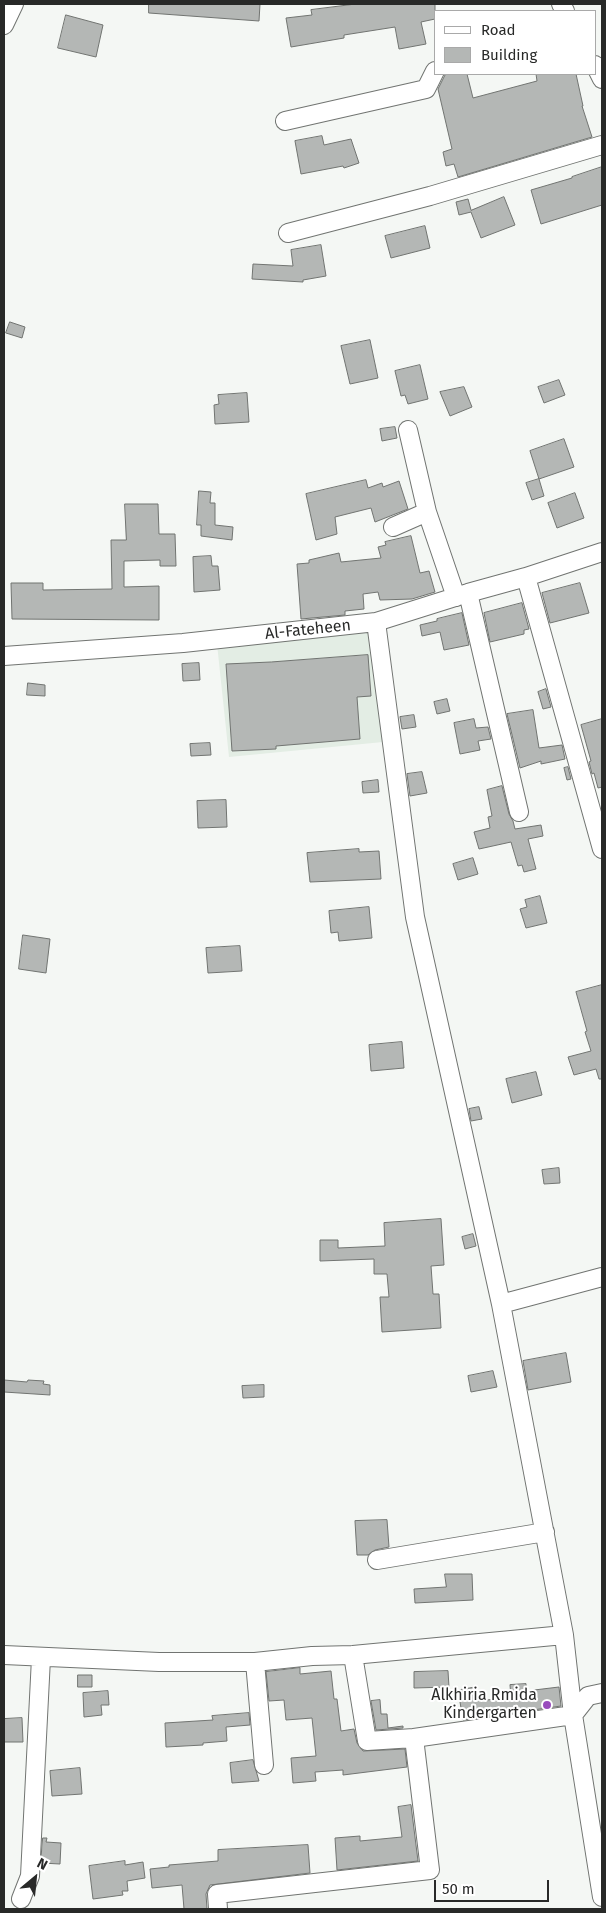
<!DOCTYPE html>
<html>
<head>
<meta charset="utf-8">
<style>
	body { margin:0 }
	#map { position:relative; width:606px; height:1913px; overflow:hidden; background:#f4f7f4; font-family:"Fira Sans",sans-serif }
	canvas { display:block }
	.frame { position:absolute; inset:0; border:5px solid #282928; pointer-events:none }
	.legend { position:absolute; left:434px; top:10px; width:162px; height:65px; box-sizing:border-box; background:#fff; border:1px solid #a9a9a9; margin:0; padding:6px 9px; list-style:none; font-size:15px; color:#282928 }
	.legend li { display:flex; align-items:center; gap:10px; height:25px }
	.legend b { width:25px; border:1px solid #a9a9a9 }
	.north { position:absolute; left:10px; top:1853px; width:50px; height:50px; -webkit-text-stroke:4px #fff; paint-order:stroke; rotate:28deg; font-size:14px; font-weight:700; line-height:20px; text-align:center; color:#282928 }
	.north::after { content:''; display:block; margin:auto; width:18px; height:22px; background:#282928; clip-path:polygon(50% 0,100% 100%,50% 72%,0 100%) }
	.scale { position:absolute; left:434px; top:1880px; width:115px; height:22px; box-sizing:border-box; border:2px solid #282928; border-top:0; padding-left:6px; font-size:15px; line-height:18px; white-space:nowrap; color:#282928; -webkit-text-stroke:4px #fff; paint-order:stroke }
</style>
</head>
<body>
<div id="map">
<canvas width="606" height="1913"></canvas>
<div class="frame"></div>
<ul class="legend">
<li><b style="height:6px;background:#fff"></b>Road</li>
<li><b style="height:14px;background:#b4b7b5"></b>Building</li>
</ul>
<div class="north">N</div>
<div class="scale">50 m</div>
</div>
<script>
const context = document.querySelector('canvas').getContext('2d');
context.lineJoin = 'round';
function paint(path, color) { context.fillStyle = color; context.fill(path, 'evenodd'); }
function trace(path, color, width, dash) { context.strokeStyle = color; context.lineWidth = width; context.lineCap = dash ? 'butt' : 'round'; context.setLineDash(dash || []); context.stroke(path); }
function label(font, color, halo, rows, align = 'center') {
  context.font = font + ' "Fira Sans",sans-serif'; context.lineWidth = 4; context.setLineDash([]); context.textBaseline = 'middle'; context.strokeStyle = halo; context.fillStyle = color; for (const [text, x, y, turn = 0] of rows) {
    context.save(); context.translate(x, y); context.rotate((+turn || 0) * Math.PI / 180); context.textAlign = isNaN(turn) ? turn : align; if (halo) context.strokeText(text, 0, 0); context.fillText(text, 0, 0); context.restore();
  }
}
paint(new Path2D(`
	M368 628 383 742 229 757 217 644Z`), '#e3ede4');
const building = new Path2D(`
	M149 4H260L259 21 149 13Z
	M356 4H435V19L421 22 426 44 399 49 395 27 344 35V38L291 47 286 18 312 15 311 10Z
	M66 15 103 25 96 57 58 48Z
	M450 74H467L473 98 537 81 536 74H576L583 106H582L592 137 458 177 454 164 446 166 443 152 452 149 438 89 445 75Z
	M322 136 324 145 351 139 359 163 344 168 343 166 301 174 295 141Z
	M602 167V205L541 224 531 190 572 178V177Z
	M504 197 515 225 481 238 471 212 459 215 456 202 468 199 471 210Z
	M425 226 430 248 391 258 385 236Z
	M321 245 326 276 303 280V282L252 279 253 264 293 266 291 250Z
	M10 322 25 327 22 338 6 333Z
	M370 340 378 378 350 384 341 346Z
	M420 365 428 399 408 404 405 395 401 396 395 371Z
	M559 380 565 395 544 403 538 387Z
	M464 387 472 407 450 416 440 392Z
	M247 393 249 422 215 424 214 405 219 404 218 395Z
	M395 427 397 438 382 441 380 429Z
	M564 439 574 467 539 479 530 451Z
	M539 479 544 496 532 500 526 483Z
	M366 480 368 488 382 483 383 487 399 481 408 509 375 522 371 508 335 517 337 534 316 540 306 494Z
	M199 491 211 492 210 503H215V525L233 527 232 540 201 536V525H197Z
	M575 493 584 518 557 528 548 503Z
	M125 504H158L159 534H175L176 566H160V560L124 561V587L159 586V620L12 619 11 583H43V590L112 589 111 540H126Z
	M411 536 420 573 429 571 435 592 412 599 380 600 378 592 363 594 364 609 345 611V615L301 619 297 564 309 563V560L339 553 341 562 381 558 378 547 386 545 385 542Z
	M211 556 212 566H218L220 590 194 592 193 557Z
	M580 583 589 613 550 623 542 593Z
	M522 603 529 629 524 630V634L490 642 484 613Z
	M462 613 469 645 444 650 440 632 422 636 420 625 437 621V619Z
	M368 655 371 696 357 697 360 739 276 746V749L232 751 226 664 271 662Z
	M199 663 200 680 183 681 182 664Z
	M28 683 45 685V696L27 695Z
	M546 689 551 707 543 709 538 692Z
	M447 699 450 711 437 714 434 702Z
	M533 710 539 748 562 745 565 759 541 764V761L520 768 507 714Z
	M414 715 416 727 402 729 400 717Z
	M474 719 476 728 488 727 491 739 478 741 480 750 460 754 454 723Z
	M602 719V787L598 788 594 773 592 774 589 762 591 761 581 725Z
	M210 743 211 755 191 756 190 744Z
	M568 767 571 779 567 780 564 768Z
	M422 772 427 793 410 796 407 774Z
	M378 780 379 792 363 793 362 782Z
	M502 786 509 814 513 821 515 829 541 825 543 836 528 839 536 869 524 872 522 865 518 866 511 842 479 849 474 832 490 828 488 817 492 816 487 790Z
	M226 800 227 827 198 828 197 801Z
	M359 849V852L379 851 381 879 310 882 307 853Z
	M473 858 478 874 458 880 453 864Z
	M540 896 547 923 526 928 520 909 527 907 525 900Z
	M369 907 372 938 339 941 338 932 331 933 329 911Z
	M23 935 50 939 46 973 19 969Z
	M240 946 242 971 208 973 206 948Z
	M602 985V1079H599L596 1069 574 1075 568 1057 591 1051 585 1032 587 1031 576 992Z
	M402 1042 404 1068 371 1071 369 1045Z
	M536 1072 542 1095 512 1103 506 1079Z
	M479 1107 482 1119 471 1121 469 1109Z
	M559 1168 560 1183 544 1184 542 1170Z
	M441 1219 444 1265 431 1266 433 1294H439L441 1328 382 1332 380 1297H389L387 1274H374V1259L320 1261V1240H338V1248L385 1246 384 1223Z
	M473 1234 476 1246 465 1249 462 1237Z
	M566 1353 571 1382 528 1390 523 1361Z
	M493 1371 497 1387 471 1392 468 1376Z
	M4 1380 27 1382 28 1380 44 1381 43 1384 50 1385V1395L4 1392Z
	M264 1385V1397L243 1398 242 1386Z
	M387 1520 389 1547 375 1550 368 1555H357L355 1521Z
	M445 1574H472L473 1600 415 1603 414 1589 446 1587Z
	M300 1668V1674L331 1671 334 1699H337L341 1731 354 1729 357 1743 363 1751 405 1749 407 1767 343 1775V1770L315 1772 316 1781 293 1783 291 1758 316 1756 312 1718 286 1720 284 1700 269 1701 266 1672Z
	M448 1671 449 1687 414 1688V1672Z
	M78 1675H92V1687H78Z
	M526 1684V1691L559 1687 561 1706 463 1720 458 1690 475 1687 476 1692 485 1691 487 1700 511 1697 510 1685Z
	M108 1691 109 1705H101L102 1715 84 1717 83 1693Z
	M380 1700 381 1714H387L388 1728 403 1726V1728L376 1730 371 1701Z
	M249 1713 250 1725 226 1727 227 1741 203 1743V1745L166 1747 165 1723 213 1720 212 1716Z
	M22 1718 23 1742H4V1719Z
	M253 1760 259 1781 232 1783 230 1763Z
	M80 1768 82 1794 52 1796 50 1771Z
	M411 1805 418 1861 337 1870 335 1838 360 1836V1841L402 1837 398 1807Z
	M43 1838H47L46 1842 61 1843 60 1864 41 1863Z
	M308 1845 310 1873 210 1885 206 1894 207 1909H184L182 1885 152 1888 150 1869 169 1867V1865L218 1861V1850Z
	M125 1861V1865L143 1862 145 1878 127 1881 128 1891H122L123 1895 93 1899 89 1866Z`);
paint(building, '#b4b7b5');
trace(building, '#717471', 1);
const minor = new Path2D(`
	M561 4 565 11
	M4 25 14 4
	M595 65 602 79
	M285 121 426 89 435 71
	M288 233 430 196 602 145
	M408 430 427 512 456 597
	M393 527 427 512
	M526 577 602 849
	M468 593 519 812
	M376 622 415 917 501 1304 564 1635 573 1715 602 1897
	M4 656 183 643 376 622 468 593 526 577 602 552
	M501 1304 602 1277
	M377 1560 545 1532
	M4 1655 159 1662H255L312 1656 353 1655 564 1635
	M353 1655 367 1741 414 1738
	M255 1662 264 1765
	M21 1899 30 1876 41 1658
	M218 1909 217 1894 430 1870 414 1738 573 1715 588 1696 602 1693`);
trace(minor, '#717471', 20);
trace(minor, '#fff', 18);
for (const [x, y, r, color] of [
	[547,1705,5,"#994cbd"]
]) { const dot = new Path2D(); dot.arc(x, y, r, 0, 2 * Math.PI); context.fillStyle = color; context.fill(dot); trace(dot, '#fff', 2); }
label('16px', '#282928', '#fff', [
	["Al-Fateheen",308,630,-6]
]);
label('16px', '#282928', '#fff', [
	["Alkhiria Rmida",537,1696],
	["Kindergarten",537,1714]
], 'right');
</script>
</body>
</html>
